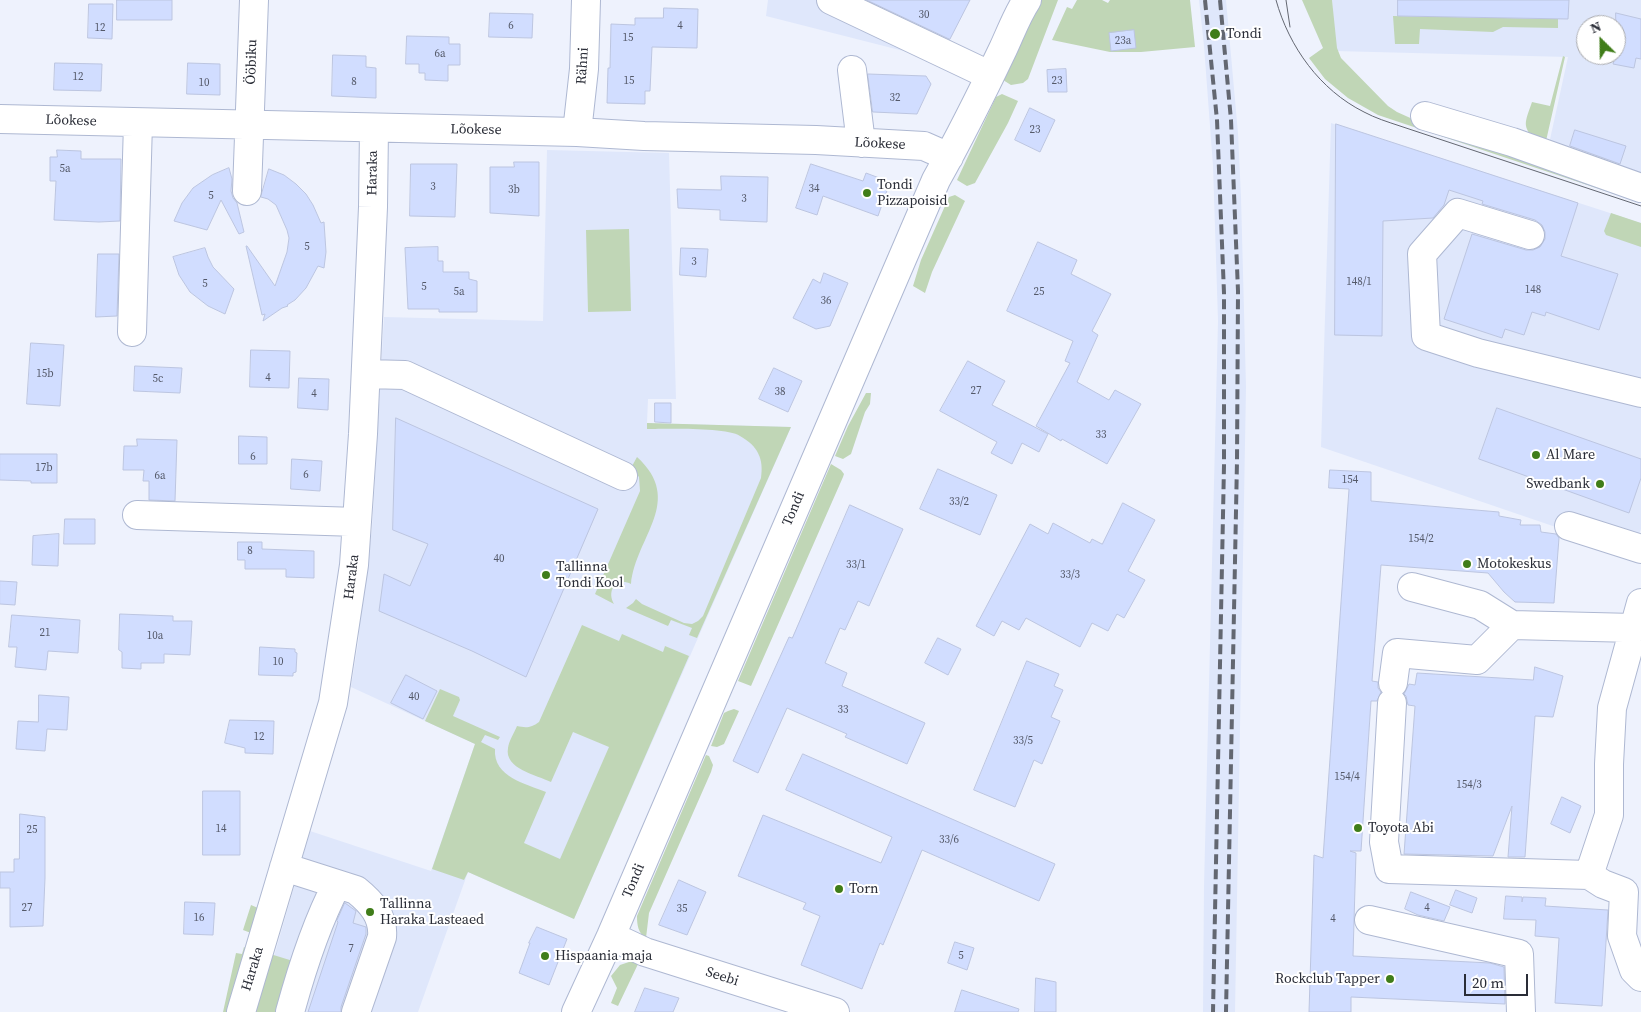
<!DOCTYPE html>
<html>
<head>
<meta charset="utf-8">
<style>
	body { margin:0 }
	#map { position:relative; width:1641px; height:1012px; overflow:hidden; background:#eef2fd; font-family:"Source Serif 4",serif }
	canvas { display:block }
	.north { position:absolute; left:1576px; top:15px; width:50px; height:50px; box-sizing:border-box; background:#fff; border:1px solid #aaabaf; border-radius:50%; rotate:337deg; font-size:14px; font-weight:700; line-height:20px; text-align:center; color:#2a2d37 }
	.north::after { content:''; display:block; margin:auto; width:18px; height:22px; background:#407d19; clip-path:polygon(50% 0,100% 100%,50% 72%,0 100%) }
	.scale { position:absolute; left:1464px; top:974px; width:64px; height:22px; box-sizing:border-box; border:2px solid #2a2d37; border-top:0; padding-left:6px; font-size:15px; line-height:18px; white-space:nowrap; color:#2a2d37; -webkit-text-stroke:4px #fff; paint-order:stroke }
</style>
</head>
<body>
<div id="map">
<canvas width="1641" height="1012"></canvas>
<div class="north">N</div>
<div class="scale">20 m</div>
</div>
<script>
const context = document.querySelector('canvas').getContext('2d');
context.lineJoin = 'round';
function paint(path, color) { context.fillStyle = color; context.fill(path, 'evenodd'); }
function trace(path, color, width, dash) { context.strokeStyle = color; context.lineWidth = width; context.lineCap = dash ? 'butt' : 'round'; context.setLineDash(dash || []); context.stroke(path); }
function label(font, color, halo, rows, align = 'center') {
  context.font = font + ' "Source Serif 4",serif'; context.lineWidth = 4; context.setLineDash([]); context.textBaseline = 'middle'; context.strokeStyle = halo; context.fillStyle = color; for (const [text, x, y, turn = 0] of rows) {
    context.save(); context.translate(x, y); context.rotate((+turn || 0) * Math.PI / 180); context.textAlign = isNaN(turn) ? turn : align; if (halo) context.strokeText(text, 0, 0); context.fillText(text, 0, 0); context.restore();
  }
}
paint(new Path2D(`
	M768 0H970L939 60 766 16Z
	M1199 0H1226L1238 133 1241 197 1246 387 1235 1012H1203L1204 886 1218 321 1213 166 1204 46Z
	M1332 0H1641V177L1549 144 1568 57 1335 51ZM1586 25H1616V55H1586Z
	M1331 123 1641 223V529L1632 553 1321 447Z
	M547 150 669 153 676 399H648L647 423 791 427 574 919 468 872 418 1012H261L273 960 310 831 431 871 475 744 351 687 359 637V620L372 529 384 317 543 321Z`), '#dfe7fb');
paint(new Path2D(`
	M1041 0H1058L1028 79 1023 83 1011 85 1003 80Z
	M1077 0H1102L1108 3 1110 0H1190L1195 47 1141 52H1110L1052 40 1067 7 1072 9Z
	M1302 0H1332L1337 48 1341 58 1388 106 1397 112 1417 121 1641 198V203L1378 115 1348 98 1325 79 1309 58 1323 48Z
	M1393 16 1558 19V28L1503 27 1493 32 1420 29 1419 44H1395Z
	M1563 56 1565 57 1546 141 1537 142C1521 126 1525 123 1532 102L1550 106Z
	M1002 94 1018 101 1008 123 975 183 967 186 957 180 996 97Z
	M955 195 965 201 964 203 932 272 925 293 913 286 921 260 949 197Z
	M1611 213 1641 223V247L1606 235 1604 231Z
	M629 229 631 311 588 312 586 230Z
	M866 393H871L870 404 865 412 851 454 843 459 835 456 848 426Z
	M647 423 791 427 697 638 689 635 692 628 671 620 668 626 626 608 633 603 636 599 642 604 684 623 692 624 698 621 703 616 761 478C764 459 758 446 740 436 726 427 666 429 647 429Z
	M637 457C685 501 636 536 631 584 617 577 606 590 614 604L595 594 640 491 639 477 631 468Z
	M831 464 841 470 844 474 843 477 751 686 738 681Z
	M582 625 619 641 622 634 663 652 665 646 689 656 574 919 468 872 464 880 432 869 475 744 425 721 440 689 459 697 460 700 453 716 500 737 498 740 485 735 481 742 495 749C493 777 526 784 546 792L524 843 560 859 609 747 573 732 551 782C537 775 504 769 508 748 509 741 514 733 517 726 526 728 531 728 539 722Z
	M734 709 739 711 724 744 717 747 711 746 724 713 728 711Z
	M706 755 709 756 713 765 711 772 649 913 646 938C638 933 637 925 637 916Z
	M251 905 258 908 251 933 243 930Z
	M244 947 246 948 229 1012H223L236 953 242 954Z
	M267 953 293 961 285 1012H251Z
	M632 961 639 962 618 1006 611 1003 617 988 611 976 620 965Z`), '#c0d6b6');
const building = new Path2D(`
	M117 0H172V20H117Z
	M867 0H970L950 39Z
	M1398 0H1569L1568 19 1398 16Z
	M89 4H113L112 39 88 38Z
	M664 8 698 9 697 48 652 47 650 91H645V104L607 103 608 68H610L611 24 635 25V18H663Z
	M490 13 533 14 532 38 489 37Z
	M1616 13 1641 19V59L1636 58 1634 68 1613 64 1616 55Z
	M1134 30 1136 48 1111 51 1109 33Z
	M407 36 449 37V44H460V65H448V81L425 80V73H419V64H406Z
	M333 55 366 56V67L376 68V98L332 96Z
	M55 63 102 64 101 91 54 90Z
	M188 63 220 64V95L187 94Z
	M1066 69 1067 92H1048L1047 70Z
	M868 74 926 76 931 84 917 114 873 112Z
	M1030 108 1055 120 1040 152 1015 140Z
	M1336 124 1578 203 1561 256 1618 274 1599 330 1546 312 1545 316 1532 312 1524 335 1505 329 1502 338 1444 319 1472 234 1526 250H1533L1540 247 1545 239V232L1542 225 1535 220 1482 204 1483 201 1449 190 1444 205 1433 218 1383 221 1382 336 1335 335Z
	M1575 130 1626 146 1620 164 1570 146Z
	M57 150 81 151V159H121L120 221 99 222 54 220 56 181H50V157H57Z
	M514 162H539V216L490 213V167H514Z
	M411 164H457L455 217 410 216Z
	M811 164 863 181 866 173 890 182 878 216 823 196 817 215 796 208Z
	M229 168 232 179 231 191 233 198 237 203 244 232 239 234 221 200 207 230 174 221 182 203 193 188 212 175Z
	M269 169 284 175 296 184 306 194 313 205 321 223 324 222 326 252 324 268 318 266 306 288 295 300 287 305 288 306 282 308 263 321 265 314 262 315 246 246H247L275 286 287 252 289 238 287 230 276 205 268 199 261 197Z
	M721 176 768 177 767 222 720 220V210L678 208 677 189 721 190Z
	M1038 242 1077 260 1071 274 1111 294 1092 331 1098 335 1077 382 1109 400 1115 390 1141 404 1107 464 1062 439 1061 441 1036 426 1070 363 1065 361 1073 341 1007 311Z
	M438 247V261H443V272H469V279L477 281V312H439V309H408L405 248Z
	M205 248 208 257 213 267 234 289 225 314 208 306 190 292 179 275 173 257Z
	M681 248 708 249 706 277 680 275Z
	M98 254H119L117 316 96 317Z
	M824 273 848 283 830 326 816 329 793 318 813 279 820 283Z
	M31 343 64 345 60 406 27 404Z
	M251 350 290 351 289 388 250 387Z
	M968 361 1005 381 992 405 1048 434 1039 452 1022 443 1012 464 991 453 997 442 940 411Z
	M135 366 182 368 180 393 134 391Z
	M774 368 802 381 788 412 759 399Z
	M299 378 329 379 328 410 298 408Z
	M655 403H671V423L655 422Z
	M1497 408 1641 459V478L1629 513 1479 459Z
	M396 418 598 509 526 677 472 651 379 611 384 574 410 586 428 544 393 530Z
	M239 436 267 437V464H239Z
	M137 439 177 440 175 501 149 500V481H143L144 470H123L124 446H137Z
	M0 454H57V483H31V481L0 480Z
	M292 459 322 461 320 491 291 489Z
	M938 469 997 495 980 535 920 509Z
	M1330 470 1371 472V501L1499 512V516L1521 520 1520 525H1540L1541 532 1556 534 1559 538 1554 603 1515 602 1504 592 1488 573 1381 565 1372 681 1378 682V688L1381 692 1377 701H1371L1361 851H1350L1356 853 1353 956 1490 963 1504 967 1505 1004 1351 997V1012H1309L1314 855 1323 858 1349 489 1329 488Z
	M1123 503 1155 520 1128 571 1145 580 1124 618 1117 614 1108 631 1092 623 1080 647 1026 618 1019 630 1002 621 994 636 976 626 1030 524 1048 534 1053 523 1090 543 1092 539 1102 544Z
	M850 505 903 529 869 606 858 601 845 630 840 628 825 663 847 673 842 686 925 723 907 764 845 737 847 734 787 708 758 773 733 761 789 637 792 638Z
	M65 519H95V544H64Z
	M59 534 58 566 32 565 33 536Z
	M238 542H262V549L314 551V578L286 577V569H245V560H238Z
	M0 581 17 582 15 605 0 604Z
	M120 614 173 616V621H192L190 655 164 654V663H141V669L122 668V652L119 650Z
	M12 615 80 620 78 653 48 651 46 670 15 667 17 647H9Z
	M938 638 961 649 948 675 925 663Z
	M260 647 295 649V652L297 653 296 672 293 673V676L259 675Z
	M1027 661 1059 674 1054 686 1063 690 1051 717 1060 721 1042 764 1034 760 1015 807 974 790Z
	M1535 667 1563 676 1553 717 1535 716 1525 857H1508L1512 806 1493 856 1404 854 1415 706 1408 705 1406 696 1404 694 1409 684 1415 685 1417 673 1533 680Z
	M406 675 437 691 423 719 391 703Z
	M39 695 69 697 67 730 47 729 45 751 16 749 18 721 38 722Z
	M230 720 274 721 273 754 245 753V748L225 743Z
	M803 754 1055 864 1039 901 922 850 883 945 880 943 862 989 801 965 820 916 803 909 806 903 738 876 763 815 881 863 892 837 786 790Z
	M203 791H240V855H203Z
	M1562 797 1581 806 1570 833 1551 824Z
	M20 814 45 817V878L43 926 10 927V888H0V872H14V859H19Z
	M679 880 706 892 687 935 659 925Z
	M1456 890 1477 898 1472 913 1450 905Z
	M1411 892 1450 907 1444 921 1418 915 1405 909Z
	M1506 896 1522 897V902L1523 897 1546 898 1545 906 1608 910 1602 1006 1555 1003 1559 938 1535 936 1536 920 1504 919Z
	M185 902 215 903 213 935 184 934Z
	M345 903 356 911 353 923 366 927V934L341 1007V1012H308L338 922 337 921Z
	M537 927 567 939 549 985 519 973 530 943H529Z
	M955 942 974 948 967 970 948 963Z
	M1036 978 1056 982V1012H1035Z
	M645 988 679 998 673 1012H635Z
	M962 990 1019 1009 1018 1012H955Z`);
paint(building, '#d1ddff');
trace(building, '#bcc5e0', 1);
const minor = new Path2D(`
	M831 0 989 75
	M852 70 861 143
	M1425 116 1512 142 1641 188
	M0 119 577 132 644 136 816 140 924 146 949 157
	M577 132 584 69 586 0
	M247 191 254 0
	M1530 235 1458 213 1422 254 1426 336 1478 353 1641 393
	M132 332 138 123
	M366 374 405 375 623 476
	M137 515 357 522
	M1569 526 1641 549
	M1412 587 1480 605 1512 625
	M1393 683 1397 653 1477 660 1512 625 1634 628
	M1392 703 1384 842 1389 869 1589 875 1609 815V764L1612 708 1641 603
	M284 867 356 890C371 902 384 916 382 937L356 1012
	M1589 875 1603 884 1624 892 1622 936 1634 970 1641 977
	M1369 920 1519 954 1521 1012
	M611 936 645 952 835 1012
	M241 1012 333 703 354 565 363 434 373 207 374 128
	M290 1012C302 968 316 924 337 884
	M576 1012 611 936 936 180C960 137 982 93 1003 49 1011 32 1017 15 1027 0`);
trace(minor, '#aeb8d2', 30);
trace(minor, '#fff', 28);
trace(new Path2D(`
	M1276 0C1289 47 1320 90 1364 112 1375 118 1388 122 1400 126L1641 206
	M1286 0 1290 27`), '#636771', 1);
trace(new Path2D(`
	M1205 0 1217 120 1224 293V465L1213 1012
	M1220 0 1231 120 1238 291 1237 461 1226 1012`), '#636771', 4, [10, 5]);
for (const [x, y, r, color] of [
	[1215,34,6,"#407d19"],
	[867,193,5,"#407d19"],
	[1536,455,5,"#407d19"],
	[1600,484,5,"#407d19"],
	[1467,564,5,"#407d19"],
	[546,575,5,"#407d19"],
	[1358,828,5,"#407d19"],
	[839,889,5,"#407d19"],
	[370,912,5,"#407d19"],
	[545,956,5,"#407d19"],
	[1390,979,5,"#407d19"]
]) { const dot = new Path2D(); dot.arc(x, y, r, 0, 2 * Math.PI); context.fillStyle = color; context.fill(dot); trace(dot, '#fff', 2); }
label('11px', '#545969', null, [
	["30",924,15],
	["6",511,26],
	["4",680,26],
	["12",100,28],
	["15",628,38],
	["23a",1123,41],
	["6a",440,54],
	["12",78,77],
	["15",629,81],
	["23",1057,81],
	["8",354,82],
	["10",204,83],
	["32",895,98],
	["23",1035,130],
	["5a",65,169],
	["3",433,187],
	["34",814,189],
	["3b",514,190],
	["5",211,196],
	["3",744,199],
	["5",307,247],
	["3",694,262],
	["148/1",1359,282],
	["5",205,284],
	["5",424,287],
	["148",1533,290],
	["5a",459,292],
	["25",1039,292],
	["36",826,301],
	["15b",45,374],
	["4",268,378],
	["5c",158,379],
	["27",976,391],
	["38",780,392],
	["4",314,394],
	["33",1101,435],
	["6",253,457],
	["17b",44,468],
	["6",306,475],
	["6a",160,476],
	["154",1350,480],
	["33/2",959,502],
	["154/2",1421,539],
	["8",250,551],
	["40",499,559],
	["33/1",856,565],
	["33/3",1070,575],
	["21",45,633],
	["10a",155,636],
	["10",278,662],
	["40",414,697],
	["33",843,710],
	["12",259,737],
	["33/5",1023,741],
	["154/4",1347,777],
	["154/3",1469,785],
	["14",221,829],
	["25",32,830],
	["33/6",949,840],
	["27",27,908],
	["4",1427,908],
	["35",682,909],
	["16",199,918],
	["4",1333,919],
	["7",351,949],
	["5",961,956]
]);
label('14px', '#2a2d37', '#fff', [
	["Tondi",1226,34],
	["Tondi",877,185],
	["Pizzapoisid",877,201],
	["Al Mare",1546,455],
	["Swedbank",1590,484,"right"],
	["Motokeskus",1477,564],
	["Tallinna",556,567],
	["Tondi Kool",556,583],
	["Toyota Abi",1368,828],
	["Torn",849,889],
	["Tallinna",380,904],
	["Haraka Lasteaed",380,920],
	["Hispaania maja",555,956],
	["Rockclub Tapper",1380,979,"right"]
], 'left');
label('14px', '#2a2d37', '#fff', [
	["Ööbiku",252,62,-88],
	["Rähni",583,66,-86],
	["Lõokese",71,121,2],
	["Lõokese",476,130,1],
	["Lõokese",880,144,3],
	["Haraka",373,173,-89],
	["Tondi",794,509,-67],
	["Haraka",352,577,-83],
	["Tondi",634,881,-67],
	["Haraka",253,969,-73],
	["Seebi",722,977,18]
]);
</script>
</body>
</html>
